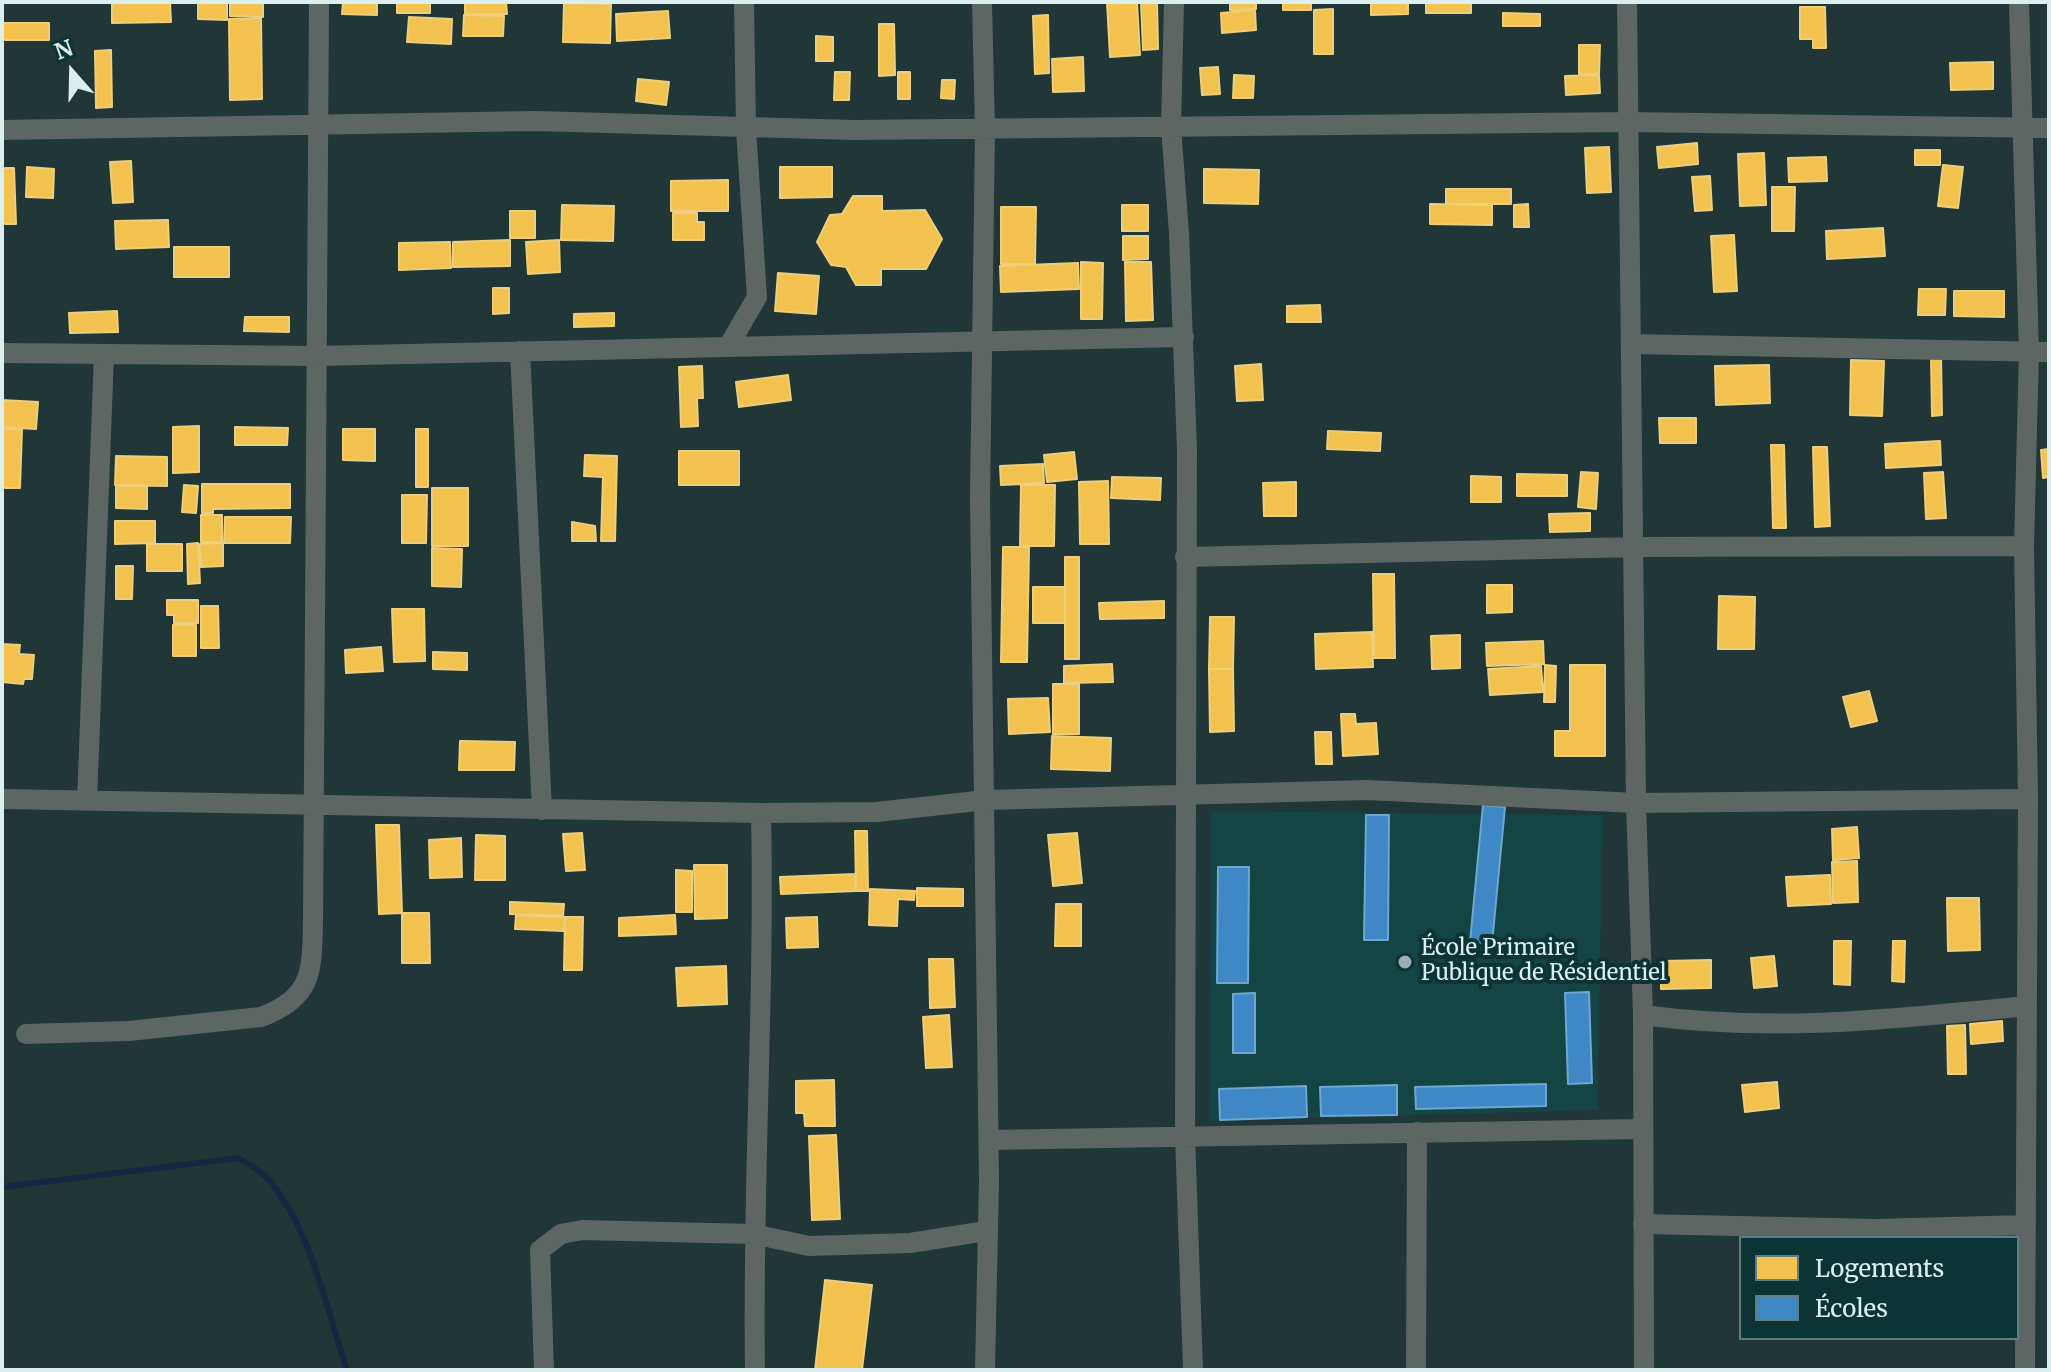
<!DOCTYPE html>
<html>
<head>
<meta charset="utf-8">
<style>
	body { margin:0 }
	#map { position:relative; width:2051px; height:1372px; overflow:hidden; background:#213637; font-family:Merriweather,serif }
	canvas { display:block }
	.frame { position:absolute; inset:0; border:4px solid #dbefef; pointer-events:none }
	.legend { position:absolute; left:1739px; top:1236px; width:280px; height:104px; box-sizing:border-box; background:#0d3434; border:2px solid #5f7f7f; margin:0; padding:10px 14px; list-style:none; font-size:24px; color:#dbefef }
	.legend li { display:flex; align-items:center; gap:16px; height:40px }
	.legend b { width:40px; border:2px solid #5f7f7f }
	.north { position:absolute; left:32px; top:32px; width:80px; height:80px; -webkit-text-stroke:6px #0d3434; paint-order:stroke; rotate:340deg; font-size:22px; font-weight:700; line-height:32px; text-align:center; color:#dbefef }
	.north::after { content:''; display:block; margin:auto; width:28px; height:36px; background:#dbefef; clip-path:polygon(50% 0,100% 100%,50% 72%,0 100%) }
</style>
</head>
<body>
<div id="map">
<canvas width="2051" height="1372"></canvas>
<div class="frame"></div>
<ul class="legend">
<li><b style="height:22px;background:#f2c14e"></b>Logements</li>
<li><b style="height:22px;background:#3f88c5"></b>Écoles</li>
</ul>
<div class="north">N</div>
</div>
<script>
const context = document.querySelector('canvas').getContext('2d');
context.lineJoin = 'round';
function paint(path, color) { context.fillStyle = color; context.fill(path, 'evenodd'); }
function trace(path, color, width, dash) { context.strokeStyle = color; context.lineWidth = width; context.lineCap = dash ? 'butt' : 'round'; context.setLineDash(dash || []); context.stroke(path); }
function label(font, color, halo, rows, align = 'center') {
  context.font = font + ' Merriweather,serif'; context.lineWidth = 8; context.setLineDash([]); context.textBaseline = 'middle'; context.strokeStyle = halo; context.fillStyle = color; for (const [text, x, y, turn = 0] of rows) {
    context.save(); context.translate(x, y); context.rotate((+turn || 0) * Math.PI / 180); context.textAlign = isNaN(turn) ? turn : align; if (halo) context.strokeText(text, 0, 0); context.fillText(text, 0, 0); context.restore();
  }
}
paint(new Path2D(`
	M1211 811 1603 815 1597 1110 1210 1121Z`), '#154444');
const homes = new Path2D(`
	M112 2H170L171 22 112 23Z
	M198 2H227V20L198 19Z
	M230 2H263V17L230 16Z
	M343 2H377V15L342 14Z
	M397 2H430V13H397Z
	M465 2H506L507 14H465Z
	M1107 2H1137L1140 55 1110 57Z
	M1141 2H1157L1158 49 1143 50Z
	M1230 2H1256V9L1230 10Z
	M1283 2H1311V10H1283Z
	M1371 2H1408V14L1371 15Z
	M1426 2H1471V13H1426Z
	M564 3 611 4 610 43 563 42Z
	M1800 7H1825L1826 48H1813V39H1800Z
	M1333 9V54H1314V10Z
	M1255 10 1256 30 1222 33 1221 13Z
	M668 11 670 38 617 41 616 14Z
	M1503 13 1540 14V26H1503Z
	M464 15 504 16 503 36H463Z
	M1048 15 1049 73 1035 74 1033 16Z
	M409 17 452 19 451 44 407 42Z
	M261 18 262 99 230 100 229 19Z
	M2 23H49V40H2Z
	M879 24H894L895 75 879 76Z
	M816 36 833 37V61H816Z
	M1579 45H1600L1599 74H1579Z
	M111 50 112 107 96 108 95 51Z
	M1083 57 1084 91 1053 92 1052 59Z
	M1993 62V89L1951 90 1950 63Z
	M1218 67 1220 94 1202 95 1200 68Z
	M835 72H850L849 100H834Z
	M898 72H910V99H898Z
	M1234 75 1254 76 1253 98H1233Z
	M1599 75 1600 93 1566 95 1565 76Z
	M638 79 669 82 666 105 636 101Z
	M942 80H955L954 99 941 98Z
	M1697 143 1698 164 1659 168 1657 147Z
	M1609 147 1611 192 1587 193 1585 148Z
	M1915 150H1940V165H1915Z
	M1764 153 1766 205 1740 206 1738 154Z
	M1826 157 1827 181 1789 182 1788 158Z
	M131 161 133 202 113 203 110 162Z
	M1943 165 1963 167 1958 208 1938 206Z
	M27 167 54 169 53 198 26 197Z
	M780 167H832V197L780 198Z
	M2 168H14L16 224H2Z
	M1204 169 1259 170 1258 204 1204 203Z
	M1710 176 1712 210 1695 211 1692 177Z
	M728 180V211H671V181Z
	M1772 187H1795L1794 231H1772Z
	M1446 189H1511V204H1446Z
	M853 196H882V211L925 210 942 239 926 269H881V285H856L846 267 831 265 817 242 830 215 842 214Z
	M1430 204 1492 205V225L1430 224Z
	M1528 204 1529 227H1514V205Z
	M562 205 614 206 613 241 561 240Z
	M1122 205H1148V231H1122Z
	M1001 207H1036L1035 264H1001Z
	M510 211H535V238H510Z
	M673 213H697V222H704V240H673Z
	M168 220 169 247 116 249 115 221Z
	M1883 228 1885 256 1827 259 1826 231Z
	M1734 235 1737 291 1714 292 1711 236Z
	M1123 236H1148V259L1123 260Z
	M510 240V266L453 267V242Z
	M559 240 560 272 528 274 526 242Z
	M450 242 451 268 399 270V243Z
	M174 247H229V277H174Z
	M1081 262 1103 263 1102 319H1081Z
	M1125 262H1151L1153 320 1126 321Z
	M1078 263 1079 289 1001 292 1000 266Z
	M778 273 819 276 816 314 775 311Z
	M493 288H509V313L493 314Z
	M1919 289H1946L1945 315H1918Z
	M1954 291H2004V317L1954 316Z
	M1320 305 1321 322H1287V306Z
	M117 311 118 332 70 333 69 313Z
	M614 313V326L574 327V314Z
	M245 317H289V332L244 331Z
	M1931 357H1941L1942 415 1932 416Z
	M1851 360 1884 361 1882 416 1850 415Z
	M1261 364 1263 400 1237 401 1235 366Z
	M1769 365 1770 403 1716 405 1715 366Z
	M702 366 703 398H697L698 426 681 427 679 367Z
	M788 375 791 400 739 407 736 382Z
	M2 400 38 402 36 429 2 427Z
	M1659 418H1696V443H1660Z
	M199 426V472L173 473V427Z
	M235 427 288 428 287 445H235Z
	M2 429H22L20 488H2Z
	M343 429H375V461L343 460Z
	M416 429H428V487H416Z
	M1328 431 1381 433 1380 451 1327 449Z
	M1940 441 1941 465 1886 468 1885 444Z
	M1771 445H1784L1786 528H1773Z
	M1813 447H1827L1830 526 1815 527Z
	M2049 449V477L2043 478 2041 450Z
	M679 451H739V485H679Z
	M1074 452 1077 479 1047 482 1044 455Z
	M585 455 617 456 615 541H601L603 477 584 476Z
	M116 456 167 457V486L115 485Z
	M1043 464 1044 483 1001 485 1000 466Z
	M1581 472 1598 473 1596 509 1578 507Z
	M1943 472 1946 518 1926 519 1924 473Z
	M1517 474 1567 475V496H1517Z
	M1471 476 1501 477V502H1471Z
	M1112 477 1161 478 1160 500 1111 498Z
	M1108 481 1109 544H1080L1079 482Z
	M1296 482V516H1264L1263 483Z
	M202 484H290V508L213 509V513H202Z
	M184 485 198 486 196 513 182 512Z
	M1021 485H1055L1054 546H1020Z
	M116 486H147V509L116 508Z
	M432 488H468V546H432Z
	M402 495H427L426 543H402Z
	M1590 513V531L1550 532 1549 514Z
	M201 515H222V542H201Z
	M225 517H291L290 543H224Z
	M115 521H155V543L115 544Z
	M572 522 595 526 596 541H572Z
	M198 543 200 583 188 584 187 544Z
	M223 543V566L201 567 200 544Z
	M147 544H182V571H147Z
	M1003 547H1029L1027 662H1001Z
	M432 548 462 549 461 587 432 586Z
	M1065 557H1079V659H1065Z
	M116 566H133L132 599H116Z
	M1373 574H1394L1395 658H1374Z
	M1487 585H1512V612L1487 613Z
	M1033 587H1065V623H1033Z
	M1719 596 1755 597 1754 649H1718Z
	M167 600H198V623H174V615H167Z
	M1164 601V618L1100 619 1099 603Z
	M201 606H218L219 648H201Z
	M392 609H424L425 661 394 662Z
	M1210 617H1234L1233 669H1209Z
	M173 625H196V656H173Z
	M1372 632 1373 667 1316 669 1315 634Z
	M1460 635V668L1432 669 1431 636Z
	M1543 641 1544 664 1487 666 1486 643Z
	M2 644 20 645 19 654 34 655 32 679H24L23 684 2 682Z
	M381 647 383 671 346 673 345 650Z
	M433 652 467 653V670L433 669Z
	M1112 664 1113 682 1064 683V666Z
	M1545 665 1556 666 1555 702H1544Z
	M1570 665H1605V756H1555V731H1570Z
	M1541 666 1543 692 1490 695 1488 669Z
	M1209 669H1233L1234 731 1210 732Z
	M1053 684H1079V734H1053Z
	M1869 691 1877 721 1851 727 1843 697Z
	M1048 698 1050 732 1009 734 1008 699Z
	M1341 714H1355L1356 724 1376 723 1378 754 1343 756Z
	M1315 732H1331L1332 764H1316Z
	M1052 736 1111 738 1110 771 1051 769Z
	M460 741 515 742 514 770H459Z
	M376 825H399L402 913 379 914Z
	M1857 827 1859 858 1833 860 1832 829Z
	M855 831H867L868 891H856Z
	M582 833 585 870 566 871 563 834Z
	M1077 833 1082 883 1053 886 1048 835Z
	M476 835 505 836V880H475Z
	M461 838 462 877 430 878 429 840Z
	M1857 861 1858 902 1833 903 1832 862Z
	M694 865H727V918L695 919Z
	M676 870 692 871V912H676Z
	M855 874 856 891 781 894 780 877Z
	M1830 875 1831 904 1788 906 1786 877Z
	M917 888 963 889V906H917Z
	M870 889 915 891 914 900 898 899 897 926 869 925Z
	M1947 898H1979L1980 950 1948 951Z
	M510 902 564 904 563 916 510 914Z
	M1056 904H1081V946H1055Z
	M402 913H429L430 963H402Z
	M516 915 565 917 564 931 515 929Z
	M675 915 676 934 619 936V918Z
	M565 917H583L582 970H564Z
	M817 917 818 947 787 948 786 918Z
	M1834 941H1851L1850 985 1834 984Z
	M1893 941H1905L1904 982 1892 981Z
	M1774 956 1777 986 1754 988 1751 958Z
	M929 959H953L955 1007 930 1008Z
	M1711 960V988L1661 989V961Z
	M726 966 727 1004 678 1006 676 968Z
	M949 1015 952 1067 926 1068 923 1017Z
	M2002 1021 2003 1041 1971 1044 1970 1024Z
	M1965 1025 1966 1074H1948L1947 1026Z
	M834 1080 835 1126H805L804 1113H796V1081Z
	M1777 1082 1779 1108 1745 1112 1742 1085Z
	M836 1135 840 1219 812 1220 809 1136Z
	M825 1280 872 1285 862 1370H815Z`);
paint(homes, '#f2c14e');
trace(homes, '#ebcf7e', 2);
const schools = new Path2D(`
	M1483 805 1505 807 1492 944 1470 942Z
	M1366 815H1389L1388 940H1364Z
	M1218 867H1249L1248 983H1217Z
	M1589 992 1592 1083 1568 1084 1565 993Z
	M1255 993V1053H1233V994Z
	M1546 1084V1106L1416 1109 1415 1087Z
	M1397 1085V1115L1321 1116 1320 1087Z
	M1306 1086 1307 1117 1220 1120 1219 1089Z`);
paint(schools, '#3f88c5');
trace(schools, '#6ea7d2', 2);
trace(new Path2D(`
	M2 1187 239 1158C248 1164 261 1171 269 1180 312 1231 326 1308 347 1370`), '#152841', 6);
trace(new Path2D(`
	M982 2 985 130 980 499 989 1180 985 1370
	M1174 2 1171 127 1179 233 1187 450 1185 1134 1193 1370
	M1627 2 1636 803 1643 1015 1644 1370
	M2019 2 2029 352 2024 546 2028 799 2025 1370
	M2 130 535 121 854 130 1628 122 2049 128
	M1632 344 2049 352
	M728 347 757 297 746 129 744 2
	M520 351 542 810
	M2 353 317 356 1184 337
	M1185 557 1635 547 2024 546
	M2 799 761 813 877 812 986 800 1367 790 1636 803 2028 799
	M87 801 104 354
	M1643 1015C1776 1033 1895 1019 2027 1006
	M26 1034 129 1031 261 1017C313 998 312 971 313 921L319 2
	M989 1140 1642 1129
	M1643 1224 1876 1229 2026 1225
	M544 1370 540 1250 561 1234 582 1230 753 1234 809 1246 910 1243 986 1231
	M755 1370C752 1184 765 999 761 813
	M1416 1370 1417 1132`), '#5e6664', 20);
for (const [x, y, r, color] of [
	[1405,962,8,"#9aaeaf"]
]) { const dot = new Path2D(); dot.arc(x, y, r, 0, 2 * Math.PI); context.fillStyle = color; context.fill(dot); trace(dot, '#0d3434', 3); }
label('22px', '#dbefef', '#0d3434', [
	["École Primaire",1421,949],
	["Publique de Résidentiel",1421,974]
], 'left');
</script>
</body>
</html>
